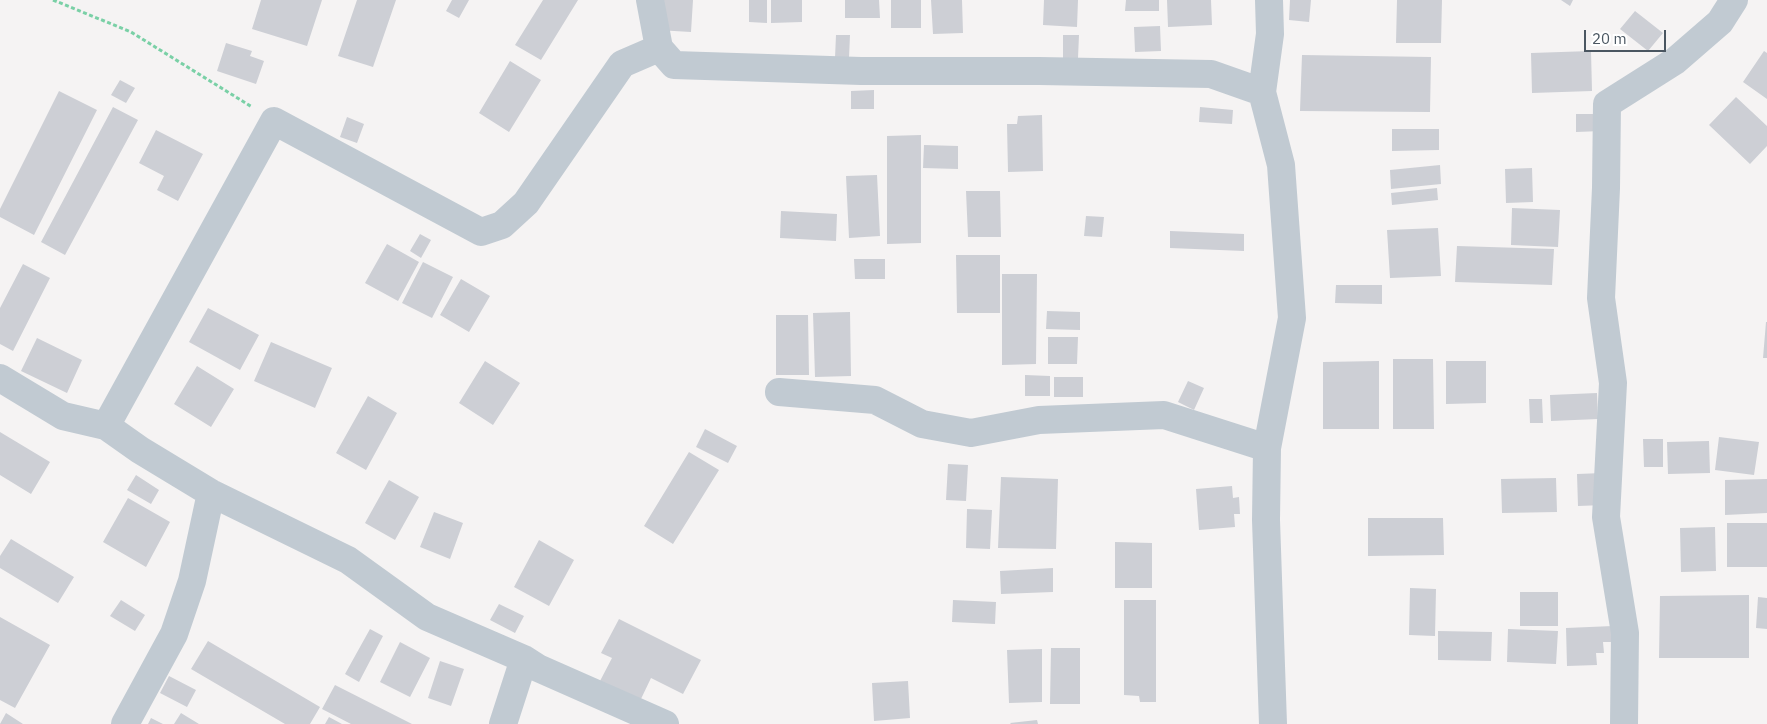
<!DOCTYPE html>
<html>
<head>
<meta charset="utf-8">
<style>
	body { margin:0 }
	#map { position:relative; width:1767px; height:724px; overflow:hidden; background:#f5f3f3; font-family:"IBM Plex Sans",sans-serif }
	canvas { display:block }
	.scale { position:absolute; left:1584px; top:30px; width:82px; height:22px; box-sizing:border-box; border:2px solid #4a5661; border-top:0; padding-left:6px; font-size:15px; line-height:18px; white-space:nowrap; color:#4a5661; -webkit-text-stroke:4px #fff; paint-order:stroke }
</style>
</head>
<body>
<div id="map">
<canvas width="1767" height="724"></canvas>
<div class="scale">20 m</div>
</div>
<script>
const context = document.querySelector('canvas').getContext('2d');
context.lineJoin = 'round';
function paint(path, color) { context.fillStyle = color; context.fill(path, 'evenodd'); }
function trace(path, color, width, dash) { context.strokeStyle = color; context.lineWidth = width; context.lineCap = dash ? 'butt' : 'round'; context.setLineDash(dash || []); context.stroke(path); }
paint(new Path2D(`
	M261 0H322L307 46 252 29Z
	M357 0H396L373 67 338 56Z
	M452 0H469L459 18 446 11Z
	M543 0H578L541 60 515 45Z
	M660 0H693L691 32 657 30Z
	M749 0H767V23L749 22Z
	M771 0H802V22L771 23Z
	M845 0H879L880 18H845Z
	M891 0H921V28H891Z
	M931 0H962L963 33 933 34Z
	M1044 0H1078L1077 27 1043 25Z
	M1126 0H1159V11H1125Z
	M1167 0H1211L1212 25 1168 27Z
	M1290 0H1311L1309 22 1289 20Z
	M1397 0H1442L1441 43H1396Z
	M1561 0H1573L1570 6Z
	M1635 11 1663 33 1648 51 1620 29Z
	M1160 26 1161 51 1135 52 1134 27Z
	M836 35H850L849 58H835Z
	M1063 35H1079L1078 58H1063Z
	M226 43 252 51 250 56 264 61 256 84 217 71Z
	M1591 51 1592 91 1532 93 1531 53Z
	M1764 51 1767 53V99L1743 82Z
	M1302 55 1431 57 1430 112 1300 111Z
	M510 61 541 80 509 132 479 113Z
	M120 80 135 88 126 103 111 95Z
	M874 90V109H851V91Z
	M59 91 97 110 34 235 0 217V209Z
	M1736 97 1767 126V146L1750 164 1709 125Z
	M113 107 138 120 65 255 41 242Z
	M1200 107 1233 110 1232 124 1199 122Z
	M1576 114H1603L1602 131 1576 132Z
	M1042 115 1043 171 1008 172 1007 124H1017L1018 116Z
	M347 117 364 124 357 143 340 137Z
	M1392 129H1439V150L1392 151Z
	M156 130 203 154 178 201 157 190 164 176 139 163Z
	M921 135V243L887 244V136Z
	M924 145 958 146V169L923 168Z
	M1440 165 1441 184 1391 189 1390 170Z
	M1532 168 1533 202 1506 203 1505 169Z
	M877 175 880 236 849 238 846 176Z
	M1437 188 1438 200 1392 205 1391 193Z
	M966 191H1000L1001 237H968Z
	M1512 208 1560 210 1558 247 1511 245Z
	M781 211 837 214 836 241 780 238Z
	M1086 216 1104 217 1102 237 1084 236Z
	M1438 228 1441 276 1390 278 1387 230Z
	M1170 231 1244 234V251L1170 248Z
	M420 234 431 240 421 258 410 251Z
	M387 244 419 262 398 301 365 283Z
	M1457 246 1554 249 1552 285 1455 282Z
	M956 255H1000V313H957Z
	M854 259H885V279H855Z
	M423 262 453 277 432 318 402 303Z
	M23 264 50 278 13 351 0 344V308Z
	M1002 274H1037L1036 364 1002 365Z
	M461 279 490 296 469 332 440 315Z
	M1336 285H1382V304L1335 303Z
	M208 308 259 335 240 370 189 342Z
	M1047 311 1080 312V330L1046 329Z
	M850 312 851 376 815 377 813 313Z
	M776 315H808L809 375H776Z
	M1766 322H1767V358H1763Z
	M1048 337H1078L1077 364H1048Z
	M37 338 82 360 67 393 21 371Z
	M271 342 332 368 315 408 254 381Z
	M1393 359H1433L1434 429H1393Z
	M485 361 520 383 493 425 459 403Z
	M1379 361V429H1323V362Z
	M1446 361H1486V403L1446 404Z
	M197 366 234 389 211 427 174 404Z
	M1025 375 1050 376V396H1025Z
	M1054 377H1083V397H1054Z
	M1188 381 1204 388 1194 410 1178 402Z
	M1597 393 1598 419 1551 421 1550 395Z
	M368 396 397 413 366 470 336 453Z
	M1529 399H1542L1543 423H1530Z
	M705 429 737 446 728 463 696 447Z
	M0 432 50 462 31 494 0 475Z
	M1719 437 1759 442 1754 475 1715 470Z
	M1643 439H1663V467H1644Z
	M1709 441 1710 473 1668 474 1667 442Z
	M689 452 719 470 673 544 644 526Z
	M948 464 968 465 966 501 946 500Z
	M1603 473 1604 505 1578 506 1577 474Z
	M136 475 159 490 151 504 127 490Z
	M1001 477 1058 479 1056 549 998 548Z
	M1556 478 1557 512 1502 513 1501 479Z
	M1767 479V513L1725 515V480Z
	M389 480 419 497 395 540 365 523Z
	M1232 486 1233 498 1239 497 1240 514H1234L1235 527 1199 530 1196 489Z
	M128 498 170 522 146 567 103 542Z
	M967 509 992 510 990 549 966 548Z
	M434 512 463 523 450 559 420 547Z
	M1368 518H1443L1444 555 1368 556Z
	M1727 523H1767V567H1727Z
	M1715 527 1716 571 1681 572 1680 528Z
	M11 539 74 577 58 603 0 568V556Z
	M539 540 574 560 549 606 514 587Z
	M1115 542 1152 543V588H1115Z
	M1053 568V592L1001 594 1000 571Z
	M1410 588 1436 589 1435 636 1409 635Z
	M1520 592H1558V626H1520Z
	M1749 595V658H1659L1660 596Z
	M1758 597 1767 598V629L1756 628Z
	M121 600 145 615 135 631 110 616Z
	M953 600 996 602 995 624 952 622Z
	M1124 600H1156V702H1140L1139 696 1124 695Z
	M499 604 524 616 515 633 490 620Z
	M0 617 50 645 15 708 0 700Z
	M619 619 701 660 683 694 651 678 640 701 600 681 612 658 601 653Z
	M1613 626V642H1603L1604 653H1596L1597 665 1567 666 1566 628Z
	M370 629 383 636 359 682 345 674Z
	M1508 629 1558 631 1556 664 1507 662Z
	M1438 631 1492 632 1491 661 1438 660Z
	M208 641 320 707 310 724H285L191 669Z
	M400 642 430 658 410 697 380 682Z
	M1051 648H1080V704H1050Z
	M1042 649V702L1009 703 1007 650Z
	M440 661 464 669 451 706 428 698Z
	M169 676 196 690 187 707 160 693Z
	M908 681 910 718 874 721 872 683Z
	M335 685 412 724H351L322 709Z
	M6 713 23 724H0Z
	M181 713 199 724H174Z
	M329 717 342 724H325Z
	M151 718 163 724H148Z
	M1037 720 1038 724H1011L1010 723Z`), '#cdcfd5');
trace(new Path2D(`
	M53 0 131 32 252 107`), '#7ad0a6', 3, [4, 2.5]);
trace(new Path2D(`
	M650 0 659 48
	M1269 0 1270 34 1262 92 1281 165 1292 318 1267 448 1266 520 1273 724
	M0 378 63 416 106 426 140 450 211 493 348 560 427 617 524 659 538 668 665 724
	M779 392 875 400 922 424 971 433 1039 420 1164 415 1267 448
	M106 426 274 121 481 232 502 225 526 203 622 64 659 48 674 65 861 71H1039L1211 74 1262 92
	M125 724 174 634 192 581 211 493
	M503 724 524 659
	M1624 724 1625 633 1606 517 1613 383 1601 298 1606 188 1607 104 1675 61 1720 22 1734 0`), '#c1cad2', 28);
</script>
</body>
</html>
